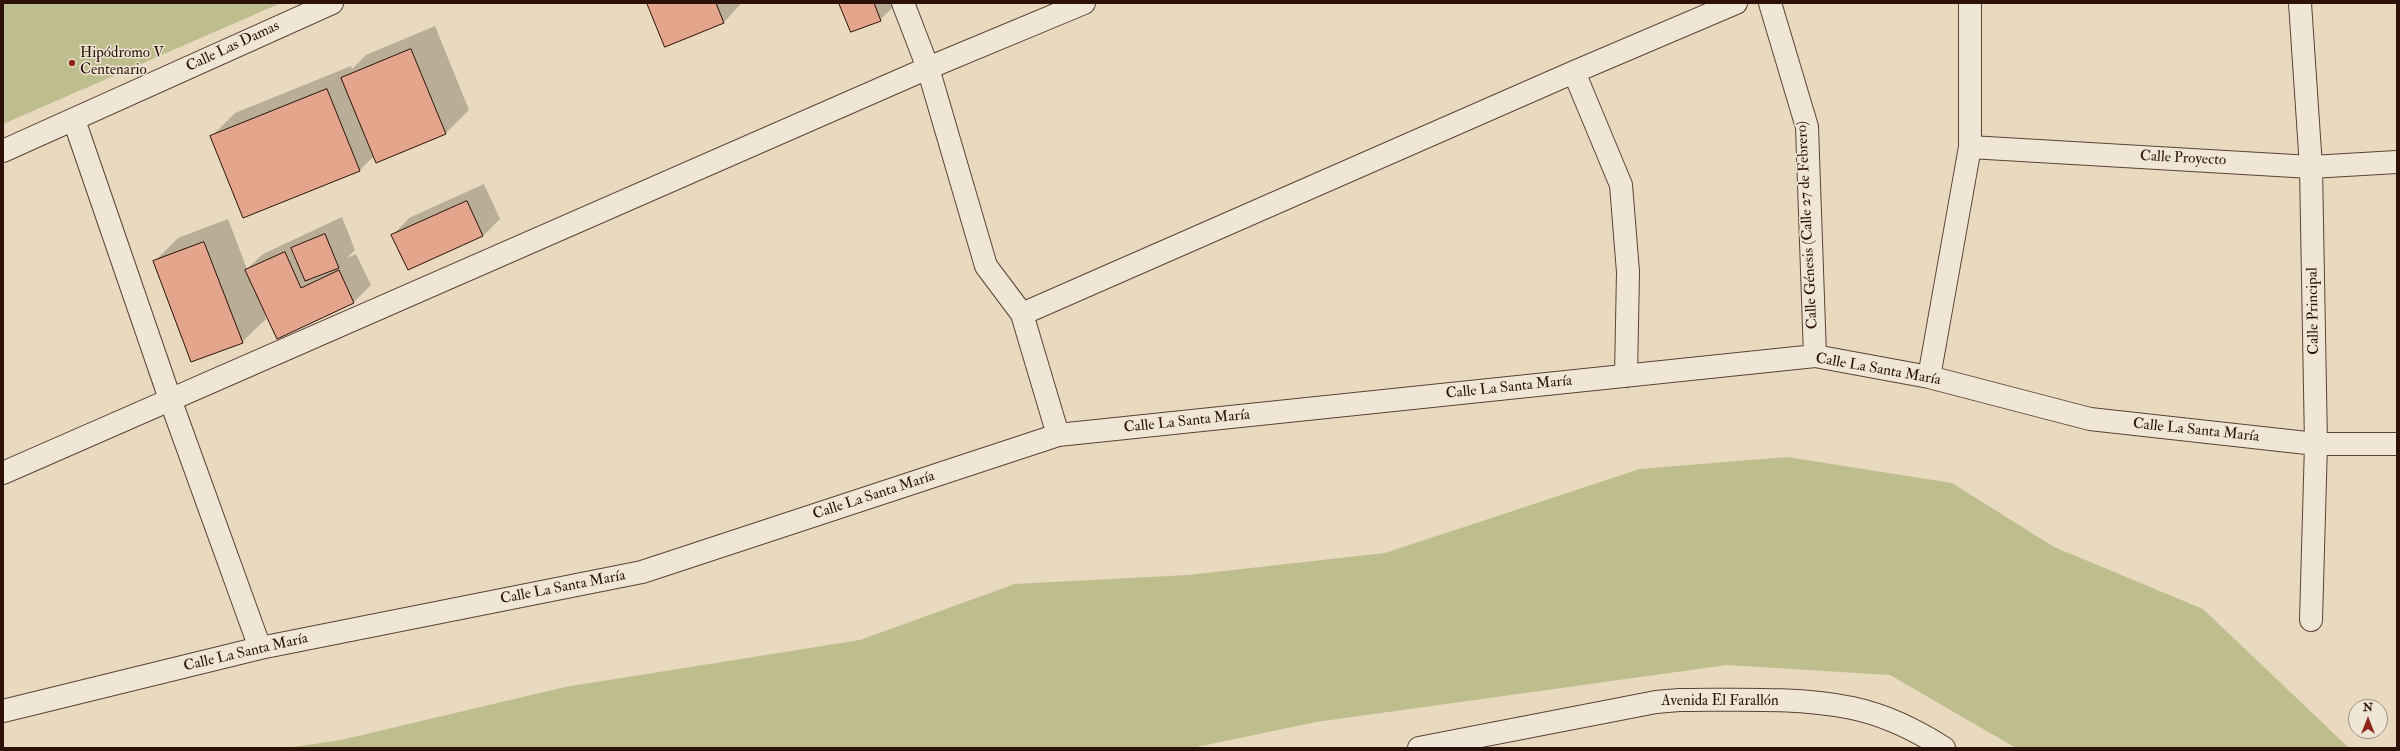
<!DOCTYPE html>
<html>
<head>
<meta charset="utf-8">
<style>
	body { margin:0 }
	#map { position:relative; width:2400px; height:751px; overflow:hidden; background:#e8d9bf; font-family:"IM FELL Double Pica",serif }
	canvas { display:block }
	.frame { position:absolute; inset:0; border:4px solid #2b1108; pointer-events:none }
	.north { position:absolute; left:2348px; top:699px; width:40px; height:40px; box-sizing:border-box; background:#f0e6d5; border:1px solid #a19183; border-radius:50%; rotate:0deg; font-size:11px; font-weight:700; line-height:16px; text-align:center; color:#2b1108 }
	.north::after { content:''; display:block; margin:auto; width:14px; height:18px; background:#8f2418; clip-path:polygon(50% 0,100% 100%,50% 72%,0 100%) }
</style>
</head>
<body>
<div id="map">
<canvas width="2400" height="751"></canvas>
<div class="frame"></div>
<div class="north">N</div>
</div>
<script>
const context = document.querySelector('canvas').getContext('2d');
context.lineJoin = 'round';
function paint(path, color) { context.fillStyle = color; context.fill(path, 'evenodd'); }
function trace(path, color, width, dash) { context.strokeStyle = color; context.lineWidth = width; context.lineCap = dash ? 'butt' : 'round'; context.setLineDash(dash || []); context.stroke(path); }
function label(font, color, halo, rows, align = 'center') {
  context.font = font + ' "IM FELL Double Pica",serif'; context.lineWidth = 3; context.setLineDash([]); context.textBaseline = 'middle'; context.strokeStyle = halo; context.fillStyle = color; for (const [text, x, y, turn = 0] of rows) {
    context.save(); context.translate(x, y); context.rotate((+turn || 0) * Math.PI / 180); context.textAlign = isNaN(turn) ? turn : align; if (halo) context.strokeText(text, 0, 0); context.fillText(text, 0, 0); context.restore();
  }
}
paint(new Path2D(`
	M3 3H281L3 124Z
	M1787 457 1952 483 2054 547 2203 609 2349 748H2016L1890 675 1727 665 1316 722 1192 748H287L341 740 565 687 860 640 1015 584 1188 575 1385 553 1640 469Z`), '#bdbd8d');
paint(new Path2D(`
	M649 3H740V5L724 22 666 46Z
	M841 3H897L880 20Z
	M435 26 469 110 446 133 374 156 360 170 244 217 211 137 235 113 351 66 352 69 366 55Z
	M484 184 500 219 483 236 408 269 393 235 409 218Z
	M342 217 355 250 347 258 356 254 371 285 354 302 277 337 264 309 266 319 242 342 154 262 178 238 228 219 247 269 263 254Z`), '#0003');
const building = new Path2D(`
	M647 3H716L724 23 665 47Z
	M839 3H874L881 21 851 32Z
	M411 49 446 134 376 163 341 78Z
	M327 89 360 171 243 218 210 136Z
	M467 201 483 236 408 270 391 235Z
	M325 234 339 268 305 281 291 248Z
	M204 242 243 343 191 362 153 261Z
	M285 252 301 288 339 270 354 303 277 339 245 270Z`);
paint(building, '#e3a58b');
trace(building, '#2b1108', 1);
const minor = new Path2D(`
	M903 3 928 68 986 266 1022 314 1058 435
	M1770 3 1807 127 1815 356
	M2300 3 2311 167 2316 444 2311 620
	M1574 72 1621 185 1628 272 1626 376
	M74 120 170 399 260 648
	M1970 147 2311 167 2397 162
	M3 151 332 3
	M1022 314 1574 72 1736 3
	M1929 377 1970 147V3
	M3 473 928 68 1084 3
	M3 711 260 648 642 572 1058 435 1815 356 1929 377 2090 419 2316 444H2397
	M1419 748 1656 702 1679 700C1735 700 1798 697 1852 708 1885 715 1916 730 1944 748`);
trace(minor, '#5a4336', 24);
trace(minor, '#f0e6d5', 22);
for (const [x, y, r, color] of [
	[72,63,4,"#8f2418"]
]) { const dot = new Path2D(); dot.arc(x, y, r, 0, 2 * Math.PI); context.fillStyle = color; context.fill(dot); trace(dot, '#f0e6d5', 1.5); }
label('15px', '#2b1108', '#f0e6d5', [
	["Calle Las Damas",233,47,-25],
	["Calle Proyecto",2183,159,3],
	["Calle Génesis (Calle 27 de Febrero)",1808,225,-93],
	["Calle Principal",2314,311,-91],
	["Calle La Santa María",1878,370,10],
	["Calle La Santa María",1509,388,-6],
	["Calle La Santa María",1187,422,-6],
	["Calle La Santa María",2196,431,6],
	["Calle La Santa María",874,496,-18],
	["Calle La Santa María",563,588,-11],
	["Calle La Santa María",246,653,-13],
	["Avenida El Farallón",1720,702]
]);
label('15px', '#2b1108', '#f0e6d5', [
	["Hipódromo V",80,54],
	["Centenario",80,71]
], 'left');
</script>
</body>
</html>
